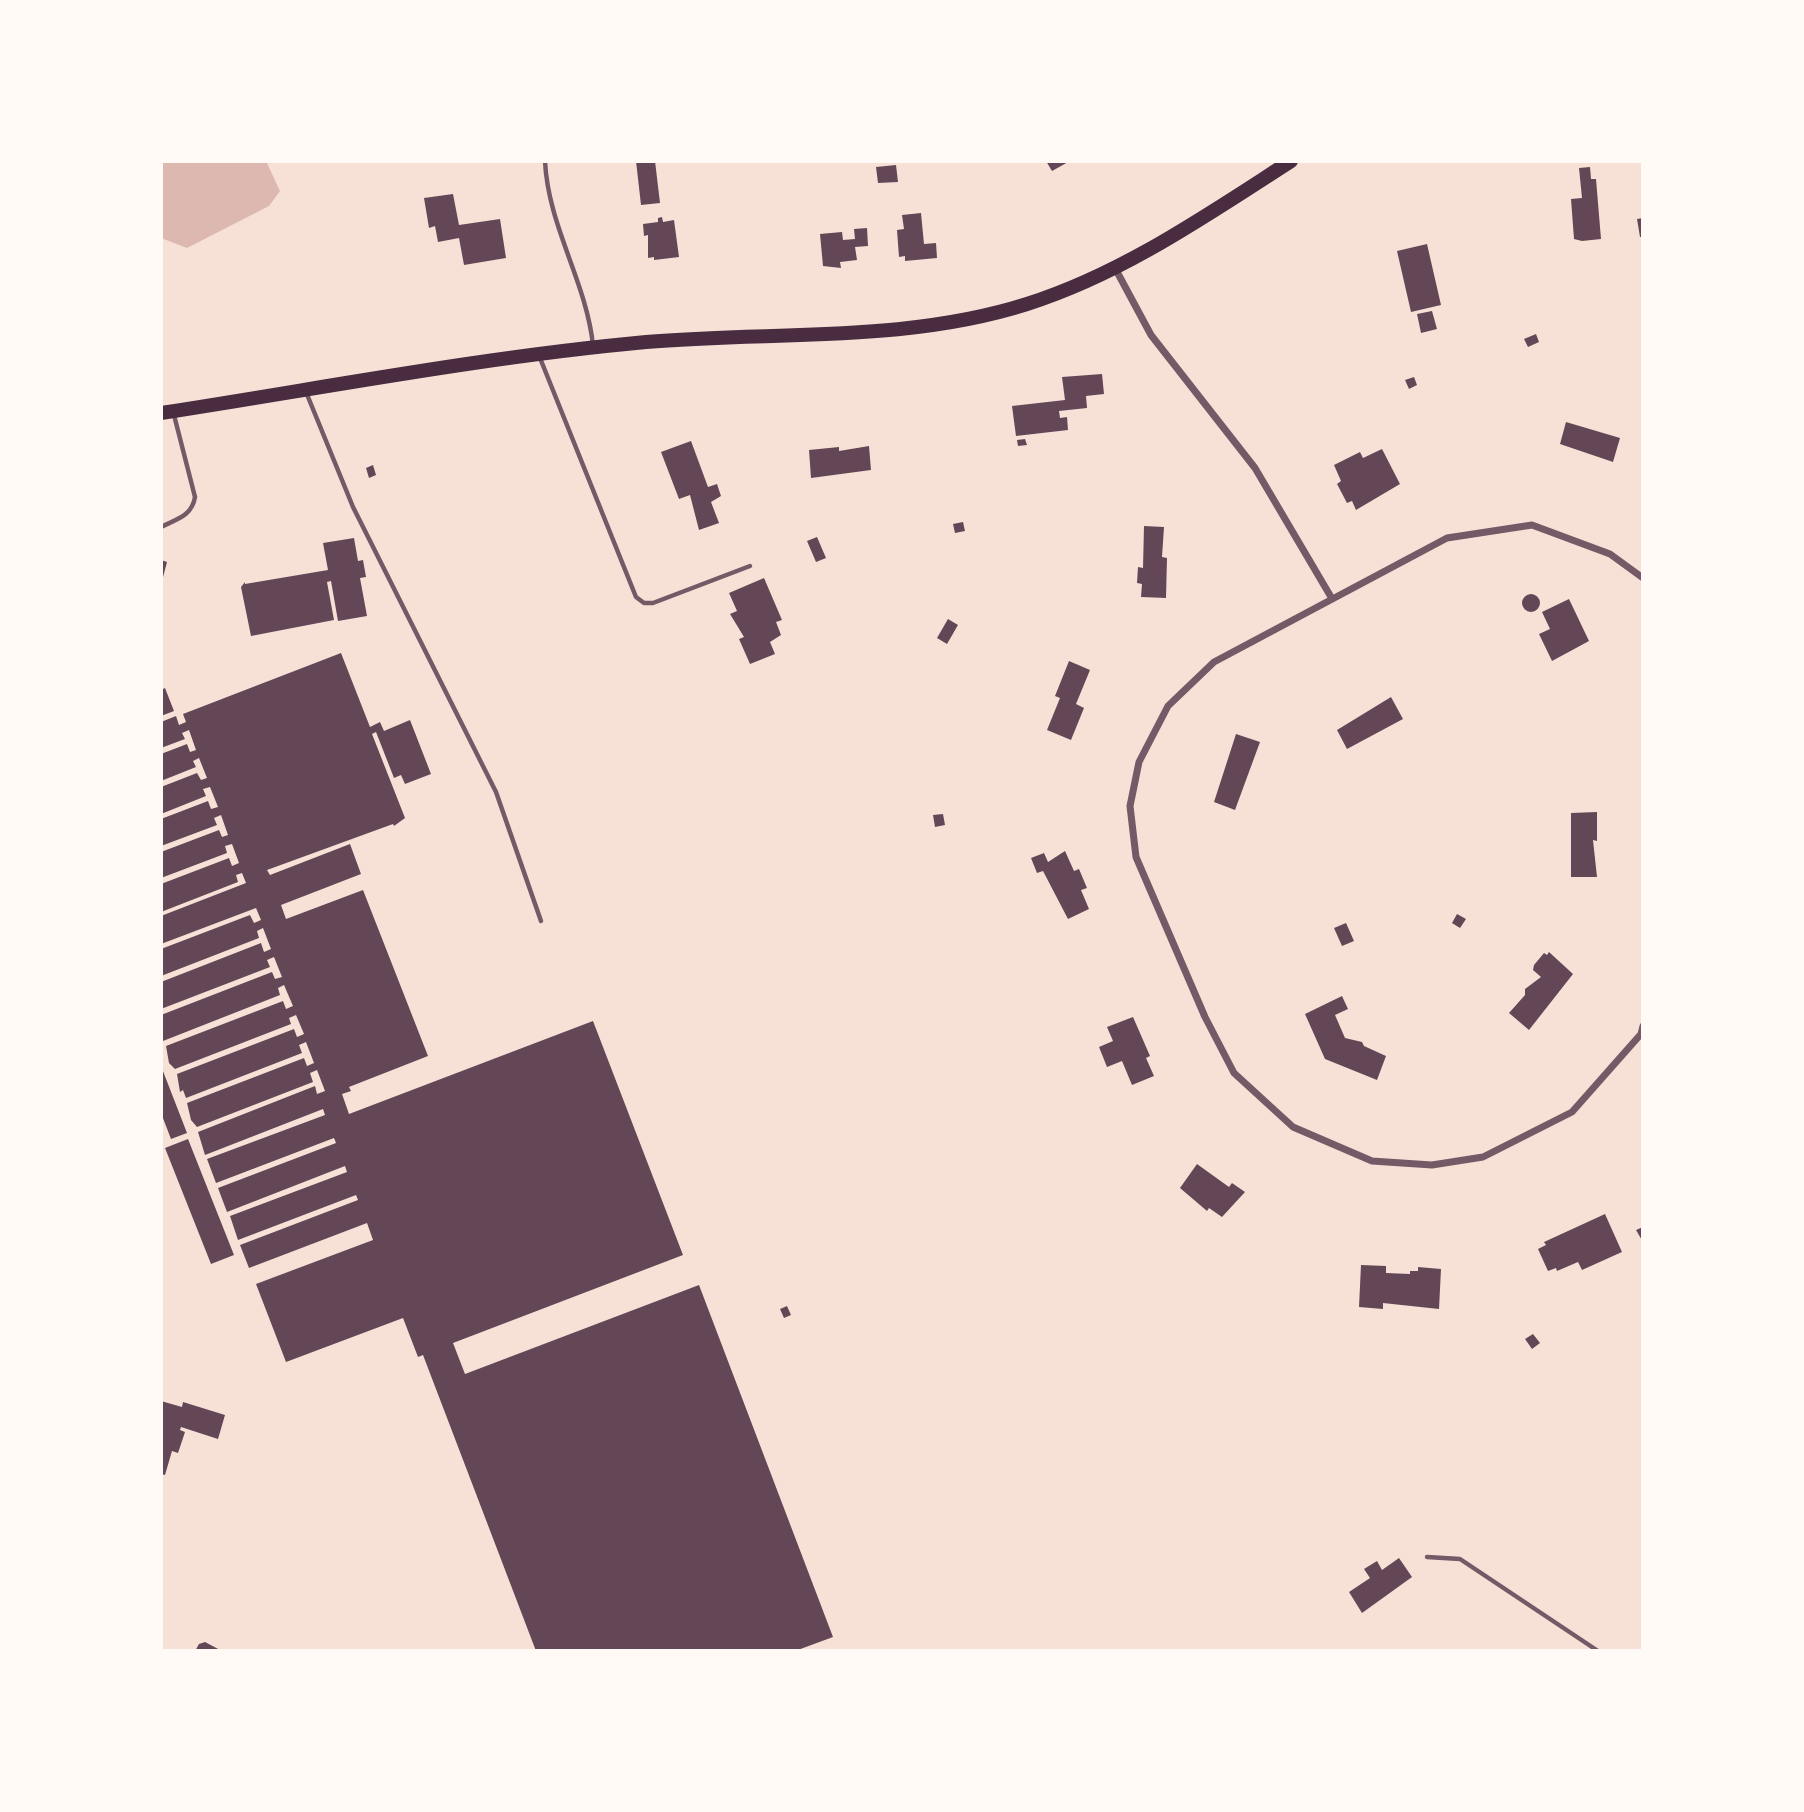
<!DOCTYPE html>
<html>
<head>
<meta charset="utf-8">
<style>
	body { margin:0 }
	#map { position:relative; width:1804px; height:1812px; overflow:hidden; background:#f7e1d7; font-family:"Space Grotesk",sans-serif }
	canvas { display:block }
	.frame { position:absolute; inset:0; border:163px solid #fffaf5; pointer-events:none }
</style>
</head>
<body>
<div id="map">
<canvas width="1804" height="1812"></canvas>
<div class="frame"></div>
</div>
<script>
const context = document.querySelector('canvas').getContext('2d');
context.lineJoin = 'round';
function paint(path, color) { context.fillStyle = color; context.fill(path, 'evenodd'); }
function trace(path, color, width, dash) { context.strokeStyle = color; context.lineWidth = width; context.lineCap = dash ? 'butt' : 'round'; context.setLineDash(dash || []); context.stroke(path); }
paint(new Path2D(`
	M161 161H266L280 191 269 206 187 248 161 238Z`), '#dcb8b0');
paint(new Path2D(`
	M636 161H655L660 203 641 205Z
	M1046 161H1070L1052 171Z
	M896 165 898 182 878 183 876 167Z
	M1590 167 1591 179H1596L1601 239 1582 241 1574 239 1571 199 1582 198 1579 168Z
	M453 194 459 225 500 219 506 258 464 265 459 238 438 242 435 226 429 228 424 198Z
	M921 213 924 244 936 243 937 258 905 261V256L899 257 897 230 904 229 902 215Z
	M662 217 663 222 674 220 679 257 654 260V257L648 258V235L644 236 643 224 658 222V218Z
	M1643 218V237H1640L1637 219Z
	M867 228 868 246 855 247 857 260 840 262 841 268 823 266 820 234 842 232 843 240 855 239 854 229Z
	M1427 244 1441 305 1411 312 1397 251Z
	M1432 311 1437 329 1421 333 1417 314Z
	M1536 334 1539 342 1528 347 1524 339Z
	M1102 374 1104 394 1086 396 1087 408 1059 411 1060 418 1067 417 1068 430 1016 436 1012 406 1065 400 1062 377Z
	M1414 377 1417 385 1409 389 1405 380Z
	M1566 422 1620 438 1613 462 1560 444Z
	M1025 439 1027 445 1018 446 1017 440Z
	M691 441 708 487 717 484 721 496 711 502 719 523 699 530 690 495 679 499 661 452Z
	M869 446 871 470 811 478 809 450 839 447V451Z
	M1382 449 1400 484 1356 510 1352 501 1347 503 1337 484 1341 481 1334 465 1360 452 1363 458Z
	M373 465 376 475 369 478 366 468Z
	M963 522 965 531 955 533 953 524Z
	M1144 526 1164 527 1162 557 1167 558 1166 598 1141 597 1142 584 1137 583 1138 567 1143 568Z
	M817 537 826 558 816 562 807 541Z
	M354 538 358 561 363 560 366 577 360 578 367 616 338 621 331 581 327 582 334 620 251 636 241 587 245 582V584L328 570 323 543Z
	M161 560 167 562 162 581H161Z
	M764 578 782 620 776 622 781 635 770 642 775 654 750 664 739 639 744 637 730 614 737 611 729 593Z
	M1522 603a9 9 0 1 1 18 0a9 9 0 1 1-18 0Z
	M1569 599 1589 641 1552 661 1539 634 1550 629 1542 612Z
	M948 619 958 625 947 644 937 638Z
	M341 653 370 727 380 722 384 731 410 720 431 774 405 784 401 775 394 778 376 732 372 734 405 818 394 826 393 824 267 870 270 875 350 844 361 874 281 905 286 919 363 890 428 1056 349 1087 351 1091 342 1094 349 1114 593 1021 683 1255 453 1343 465 1374 699 1285 833 1637 795 1651H536L423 1355 418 1357 403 1318 286 1362 256 1284 373 1240 367 1223 249 1268 240 1245 358 1200 356 1195 238 1240 230 1216 347 1172 345 1166 227 1212 218 1188 336 1143 334 1138 216 1183 207 1159 325 1115 323 1109 205 1155 198 1132 315 1086 317 1094 325 1091 317 1070 310 1073 313 1082 197 1127 191 1120 187 1103 304 1058 307 1066 314 1063 306 1042 299 1045 302 1053 186 1098 183 1090 180 1092 177 1074 294 1029 297 1037 304 1034 296 1015 289 1018 291 1024 175 1069 169 1063 166 1046 283 1001 286 1009 293 1006 284 985 278 988 280 995 163 1041 161 1015 272 972 275 979 282 977 274 957 267 960 270 967 161 1009V982L261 943 264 952 271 949 263 928 257 931 259 938 161 976V949L250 915 254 923 261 920 256 908 161 944V916L246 883 242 873 236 875 238 882 161 912V884L229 858 232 866 239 863 232 844 225 846 227 853 161 878V852L219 830 222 837 228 835 221 815 214 818 217 825 161 846V819L208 801 211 809 218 807 210 787 203 789 206 796 161 814V787L197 773 201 780 207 778 199 758 193 761 196 767 161 781V754L187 744 190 752 196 750 189 730 182 733 185 739 161 748V722L176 716 179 725 186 722 183 714Z
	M1069 661 1090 670 1076 704 1084 708 1071 740 1047 730 1060 698 1055 696Z
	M165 688 174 711 161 716V690Z
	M1391 697 1403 719 1347 749 1337 730Z
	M1236 734 1260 742 1235 810 1214 802Z
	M1597 812V841L1593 840 1597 877H1571V813Z
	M943 814 945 825 935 827 933 815Z
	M1065 851 1074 871 1079 869 1087 888 1081 890 1089 909 1068 919 1043 871 1037 873 1031 858 1044 853 1048 862Z
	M1457 914 1466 919 1460 928 1452 923Z
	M1346 923 1354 941 1342 946 1334 928Z
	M1549 952 1573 974 1529 1030 1509 1013 1525 995V989L1541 977 1533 970 1534 965 1544 953 1547 955Z
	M1342 996 1348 1009 1335 1015 1345 1038 1362 1042 1364 1046 1386 1056 1377 1080 1325 1059 1305 1014Z
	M1133 1017 1150 1056 1146 1058 1154 1076 1132 1085 1122 1061 1107 1067 1099 1047 1113 1041 1107 1027Z
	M161 1066 187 1133 171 1139 161 1113Z
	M188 1139 234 1255 211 1264 165 1148Z
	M1197 1164 1229 1187 1232 1183 1245 1192 1222 1217 1209 1208 1207 1211 1180 1188Z
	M1605 1214 1622 1252 1582 1270 1578 1262 1557 1271 1556 1268 1548 1271 1538 1249 1546 1245 1544 1242Z
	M1643 1227V1242L1636 1230Z
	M1361 1265 1386 1266V1273L1410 1274V1271H1418V1267L1441 1269 1439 1309 1383 1303V1309L1359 1307Z
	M787 1306 791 1315 784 1318 780 1309Z
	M1533 1334 1540 1343 1532 1349 1525 1339Z
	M161 1401 182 1407 183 1402 225 1415 218 1439 181 1427 180 1430 185 1432 178 1453 172 1451 165 1475 161 1474Z
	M1399 1558 1412 1577 1362 1613 1349 1592 1370 1578 1364 1569 1377 1561 1382 1570Z
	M205 1642 222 1651H195L199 1644Z`), '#644757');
trace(new Path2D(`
	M545 161C548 226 586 281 593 345
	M540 358 636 597 644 603H653L750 566
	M306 392 353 507 496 792 541 921
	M161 527C177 519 192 516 195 497L174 415
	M1427 1557 1460 1559 1598 1651`), '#755966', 4.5);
trace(new Path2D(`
	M1115 268 1151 335 1255 468 1331 597
	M1643 578 1610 554 1532 525 1447 538 1214 662 1168 706 1139 762 1130 806 1136 857 1205 1017 1234 1073 1293 1127 1372 1161 1432 1165 1483 1157 1572 1112 1641 1034 1643 1026`), '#755966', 7);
trace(new Path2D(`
	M161 413C323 388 483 357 646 342 772 331 905 343 1027 304 1122 274 1207 215 1291 161`), '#4a2c40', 14);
</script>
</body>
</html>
